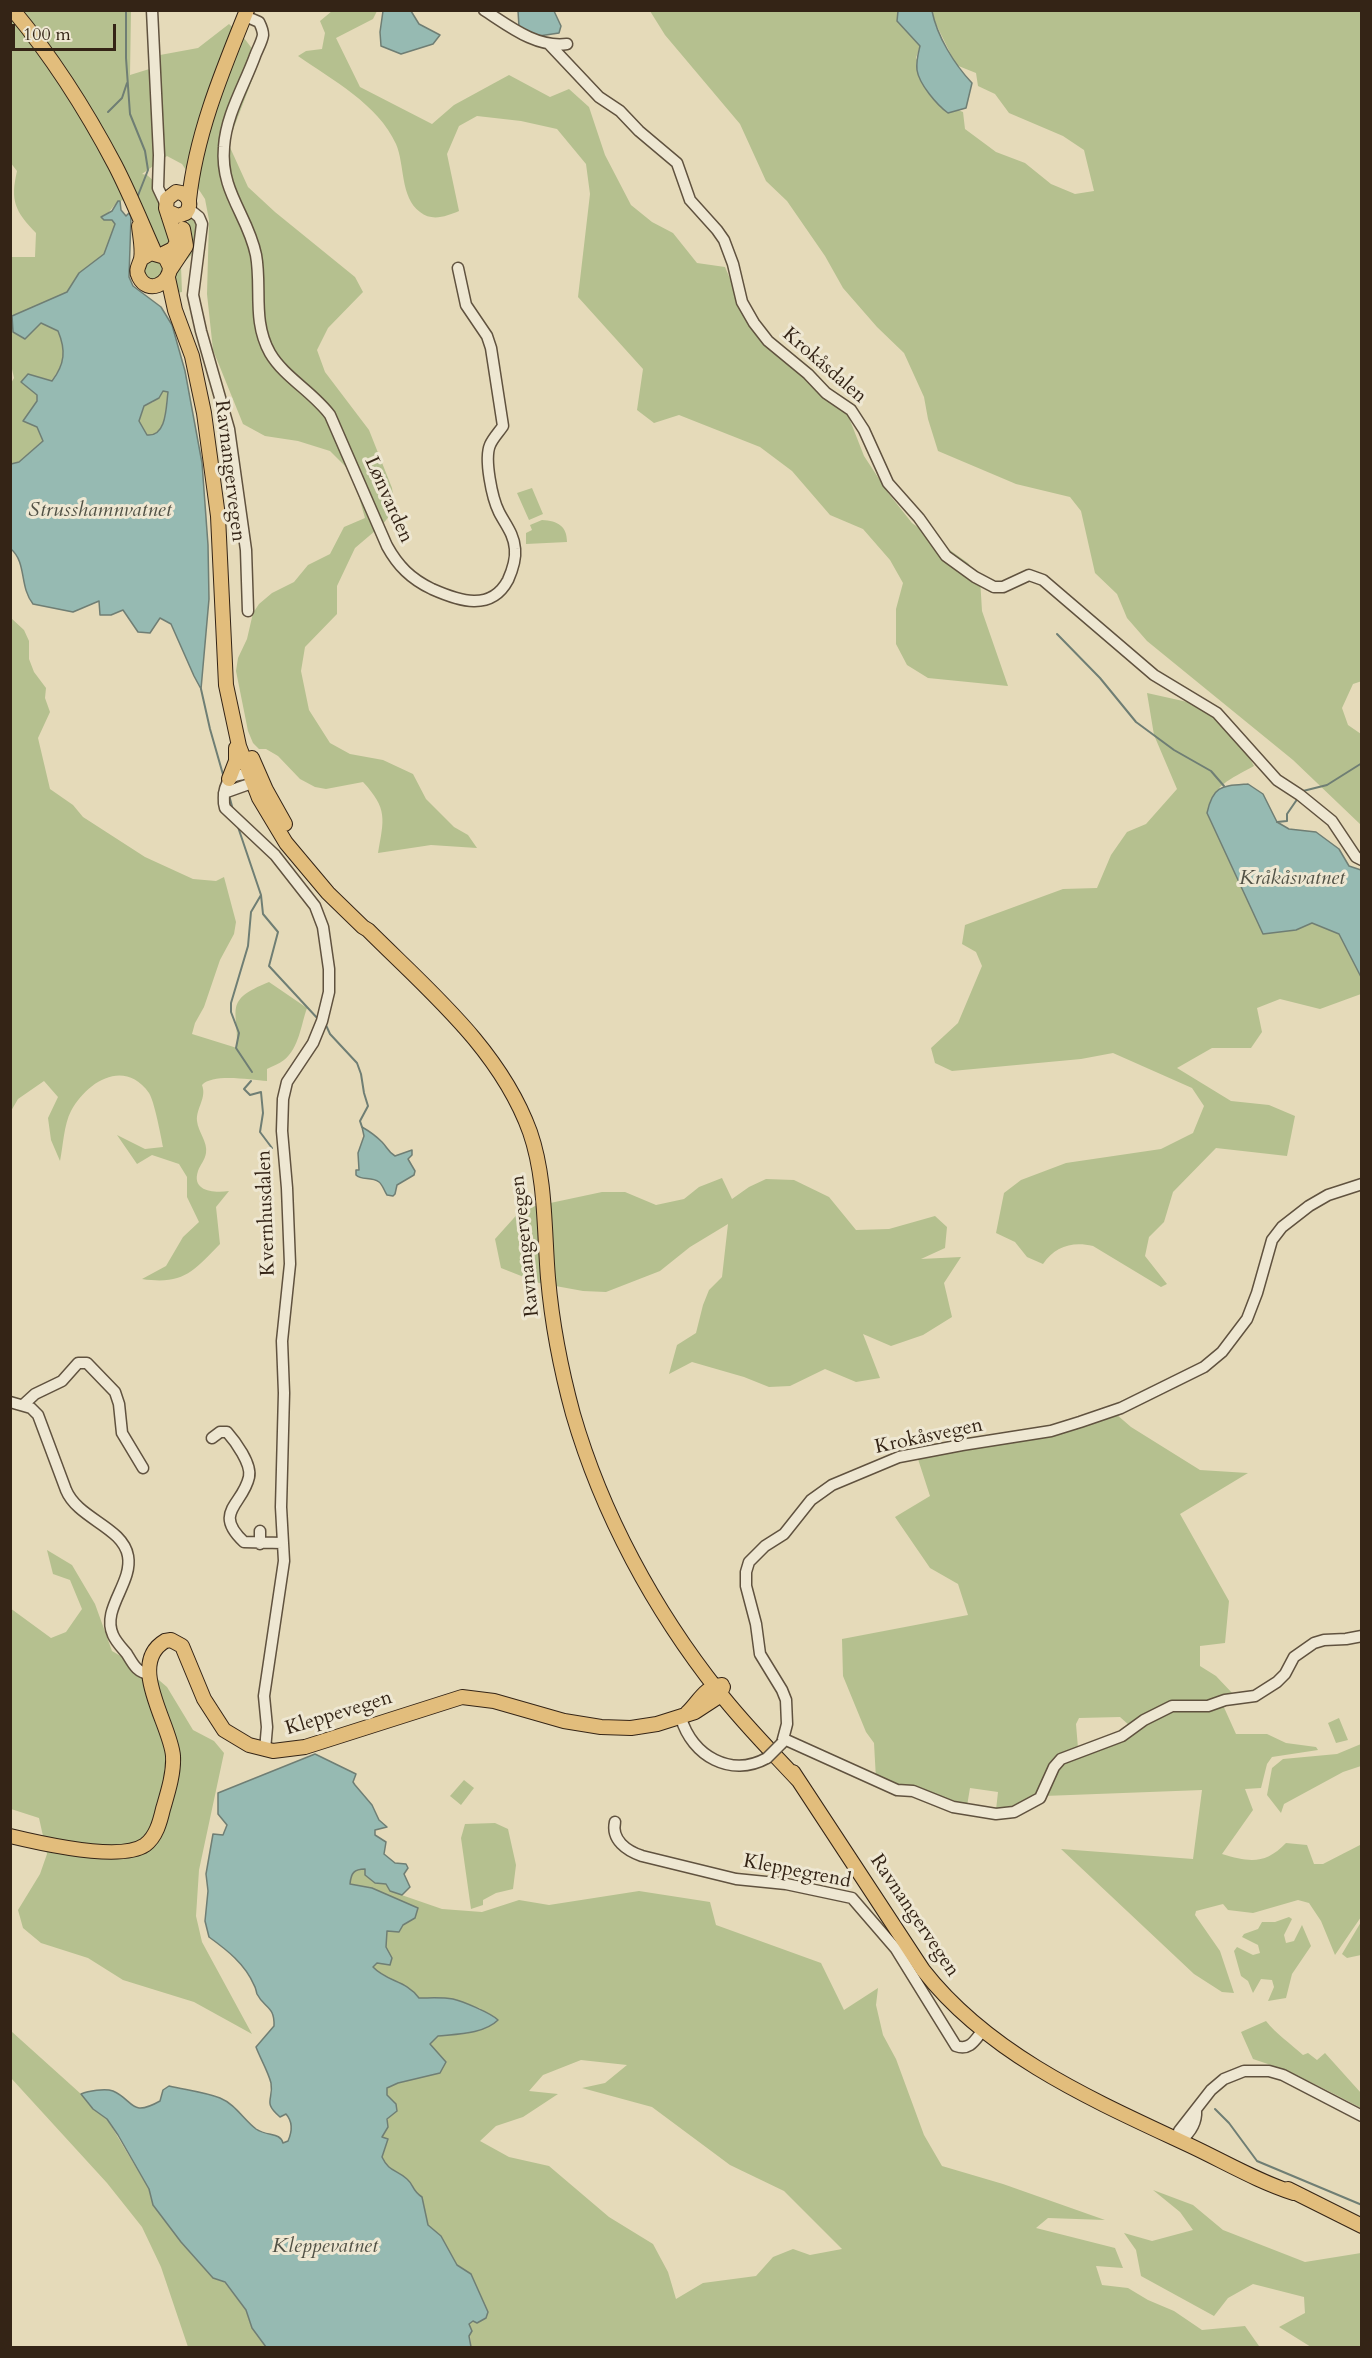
<!DOCTYPE html>
<html>
<head>
<meta charset="utf-8">
<style>
	body { margin:0 }
	#map { position:relative; width:1372px; height:2358px; overflow:hidden; background:#e5dab9; font-family:Cardo,serif }
	canvas { display:block }
	.frame { position:absolute; inset:0; border:12px solid #342416; pointer-events:none }
	.scale { position:absolute; left:12px; top:24px; width:104px; height:27px; box-sizing:border-box; border:3px solid #342416; border-top:0; padding-left:8px; font-size:18px; line-height:21px; white-space:nowrap; color:#342416; -webkit-text-stroke:4px #eee7d2; paint-order:stroke }
</style>
</head>
<body>
<div id="map">
<canvas width="1372" height="2358"></canvas>
<div class="frame"></div>
<div class="scale">100 m</div>
</div>
<script>
const context = document.querySelector('canvas').getContext('2d');
context.lineJoin = 'round';
function paint(path, color) { context.fillStyle = color; context.fill(path, 'evenodd'); }
function trace(path, color, width, dash) { context.strokeStyle = color; context.lineWidth = width; context.lineCap = dash ? 'butt' : 'round'; context.setLineDash(dash || []); context.stroke(path); }
function label(font, color, halo, rows, align = 'center') {
  context.font = font + ' Cardo,serif'; context.lineWidth = 6; context.setLineDash([]); context.textBaseline = 'middle'; context.strokeStyle = halo; context.fillStyle = color; for (const [text, x, y, turn = 0] of rows) {
    context.save(); context.translate(x, y); context.rotate((+turn || 0) * Math.PI / 180); context.textAlign = isNaN(turn) ? turn : align; if (halo) context.strokeText(text, 0, 0); context.fillText(text, 0, 0); context.restore();
  }
}
paint(new Path2D(`
	M11 11H131L130 75 159 66 160 55 198 48 229 24 244 38 260 59 228 143 248 187 275 212 355 277 363 292 328 328 317 350 325 372 369 430 392 488 395 509 382 525 355 548 337 586V614L305 647 301 671 309 710 330 743 350 754 383 760 413 774 426 799 454 827 468 835 477 848 431 845 378 853C384 819 388 809 363 782L326 789 315 787 300 779 278 756 266 749H259L253 743 248 731 236 671 238 658 247 639 253 613 259 604 272 593 294 582 308 565 330 554 344 527 365 518 352 473 330 451 298 441 265 436 243 424 213 350 207 294 209 220 205 199 182 164 167 156 142 174 147 175 155 182 156 193 172 241 165 247 158 245 134 199 118 201 108 213 115 224V228L105 254 79 273 67 292 12 316 13 332 24 339 41 323 58 331C66 350 65 364 51 381L28 374 21 382 37 395V401L24 420 37 427 43 441 19 462 11 464 10 385 14 378 10 360V257H35L36 233C15 211 10 201 17 171L10 162Z
	M332 11H377L373 19 336 38 360 87 432 124 454 105 509 75 550 97 569 89 589 107 605 155 631 205 652 222 673 233 697 263 725 267 749 323 846 410 864 456 889 494 912 523 968 563 980 578 982 611 1008 686 928 678 907 665 896 644V609L903 583 890 560 863 529 830 515 792 471 760 447 679 415 654 423 637 410 643 369 578 297 590 194 586 164 557 129 521 121 477 116 459 126 447 154 459 211C447 216 432 222 420 212 400 197 405 165 396 144 378 104 332 80 298 56L306 51 322 49 325 33 320 21Z
	M650 11H898L897 21 920 46 916 58 948 113 958 110 963 112 965 129 996 152 1025 163 1051 184 1075 194 1094 191 1084 150 1063 136 1009 113 995 94 978 86 976 73 956 65 934 20 932 11H1361L1362 681 1353 684 1342 708 1348 725 1361 734V825L1293 760 1147 641 1127 618 1117 594 1095 573 1081 511 1070 497 1016 484 938 451 928 419 924 397 904 353 877 327 843 288 825 256 787 201 766 181 740 124 665 35Z
	M189 217H193L198 224 193 253 181 266 182 292 176 293 174 277Z
	M144 270a10 10 0 1 1 20 0a10 10 0 1 1-20 0Z
	M163 391 168 392C165 406 168 437 146 435L139 421 144 406 153 402Z
	M532 488 543 514 529 520 517 493Z
	M542 520C558 521 567 526 567 542L526 544V533L532 530 530 525Z
	M11 618 24 630 29 641V659L34 672 46 688 45 698 50 712 38 738 50 789 73 805 83 817 145 857 193 879 216 881 224 877 236 922 234 934 220 960 204 1007 195 1023 192 1034 237 1048C239 1009 222 1001 269 982L307 1008C301 1025 299 1048 284 1060 279 1064 272 1066 267 1069V1081C251 1080 213 1073 202 1085 207 1098 196 1108 197 1121 198 1132 208 1142 206 1153 205 1160 200 1165 198 1171 191 1192 215 1193 229 1191L216 1207 220 1244C193 1272 183 1285 142 1279L166 1266 183 1237 199 1222 187 1197V1177L179 1164 152 1155 137 1164 117 1135 145 1149 163 1147C161 1136 154 1100 149 1093 124 1058 87 1082 71 1111 64 1124 63 1146 60 1161L51 1140 48 1118 58 1097 44 1081 18 1099 11 1111Z
	M1147 693 1201 705 1233 728 1254 766C1229 780 1214 784 1207 813L1263 933 1296 930 1312 923 1340 934 1361 977V994L1320 1009 1280 999 1257 1008 1262 1032 1251 1048H1212L1177 1068 1231 1101 1269 1105 1295 1116 1287 1156 1216 1148 1173 1192 1164 1222 1149 1237 1145 1256 1167 1284 1161 1287 1093 1246C1073 1241 1055 1246 1043 1264L1027 1257 1015 1242 996 1233 1004 1193 1021 1180 1066 1163 1161 1149 1193 1133 1204 1106 1192 1088 1113 1053 1081 1059 952 1071 935 1063 931 1048 958 1023 982 966 976 952 962 944 965 925 1063 889 1097 888 1111 855 1127 832 1146 824 1177 789 1154 735Z
	M722 1178 732 1199 749 1187 766 1179 794 1180 829 1197 856 1230 889 1229 935 1216 947 1227 945 1248 921 1259 961 1257 944 1283 952 1317 923 1335 891 1346 863 1334 880 1378 856 1382 825 1369 790 1386 769 1387 744 1377 692 1362 669 1374 677 1345 696 1333 703 1305 709 1290 722 1277 728 1224 690 1247 660 1271 606 1292 583 1291 539 1283 501 1268 495 1239 522 1209 602 1192H625L656 1205 684 1199 699 1187Z
	M1116 1414 1131 1427 1200 1470 1248 1473 1180 1514 1229 1601 1225 1643 1200 1646V1666L1216 1676 1234 1695 1191 1705 1130 1726 1120 1717 1079 1718 1076 1724 1078 1748 1055 1758 1037 1794 1027 1804 996 1810 998 1792 970 1788 967 1806 876 1779 874 1743 866 1732 843 1676 842 1639 968 1615 958 1584 930 1568 895 1517 930 1496 917 1456Z
	M47 1550 72 1565 95 1604 112 1651 153 1675 167 1687 193 1730 214 1741 224 1753 199 1870 196 1916 202 1942 252 2034 194 2002 123 1980 88 1958 41 1943 23 1928 18 1910 40 1874 47 1854 39 1818 11 1809 10 1608 51 1638 66 1632 82 1609 70 1580 53 1574Z
	M1222 1703 1236 1734H1267L1286 1743 1316 1747 1318 1750 1272 1757 1267 1764 1261 1788 1245 1789 1253 1810 1222 1854C1249 1862 1265 1865 1286 1843L1307 1845 1314 1864H1323L1360 1845 1362 1849 1361 1917 1335 1955 1321 1921 1309 1903 1298 1900 1253 1913 1228 1910 1223 1904 1196 1911 1195 1915 1220 1951 1234 1993 1222 1992 1194 1974 1061 1849 1193 1859 1202 1790 1044 1796 1058 1764 1141 1724 1175 1710Z
	M1339 1718 1348 1740 1336 1743 1328 1723Z
	M1361 1744V1766L1343 1772 1284 1804 1281 1813 1267 1795 1272 1768 1283 1759 1337 1754Z
	M464 1780 474 1788 461 1805 450 1796Z
	M495 1823 508 1829 516 1865 513 1889 496 1893 483 1900V1905L471 1909 461 1838 465 1824Z
	M357 1869H365V1875L375 1883 386 1884 390 1891 442 1909 482 1912 519 1900 549 1905 639 1891 710 1902 716 1925 821 1963 844 2010 878 1988 876 2005 883 2035 896 2059 924 2135 942 2166 1003 2184 1105 2220 1048 2218 1036 2228 1115 2248 1123 2268 1096 2266 1102 2285 1128 2288 1148 2300 1174 2311 1202 2330 1245 2326 1259 2346 1267 2347H471L469 2324 485 2306 471 2274 457 2265 441 2236 428 2225 422 2197C412 2191 414 2186 407 2179 402 2174 392 2173 387 2167 372 2149 387 2120 396 2104L387 2095V2088L398 2083 438 2035 465 2034 487 2027 480 2008 470 2007 455 1999 419 1998C406 1981 386 1982 372 1967L377 1963 381 1964 387 1931 393 1930 415 1918 388 1895 350 1884 352 1874ZM581 2060 627 2065 605 2083 582 2088 652 2107 730 2165 784 2191 842 2249 810 2255 793 2249 773 2257 756 2276 703 2283 676 2299 668 2272 653 2244 609 2217 549 2166 509 2157 480 2141 496 2126 523 2117 558 2094 529 2091 543 2075Z
	M1289 1917 1292 1919 1284 1935 1286 1943 1294 1941 1302 1925 1311 1946 1292 1974 1286 1998 1268 2001 1274 1987 1272 1980 1261 1979 1253 1993 1248 1981 1241 1976 1234 1951 1237 1947 1253 1955 1260 1953 1258 1945 1242 1937 1244 1934 1258 1929 1262 1922H1275Z
	M1361 1922V1955L1347 1958 1342 1954Z
	M1266 2021C1276 2034 1291 2044 1303 2055L1308 2053 1317 2060 1325 2053 1361 2093V2108C1327 2090 1291 2071 1253 2059L1241 2032Z
	M11 2031 81 2094 93 2109 107 2119 149 2189 153 2205 181 2242 213 2278 224 2282 246 2310 252 2328 266 2347H188L161 2267 142 2227 107 2183 11 2078Z
	M1153 2190 1193 2205 1223 2230 1305 2262 1361 2253V2347H1311L1279 2327 1305 2313 1304 2297 1253 2284 1228 2298 1214 2316 1141 2276 1136 2250 1124 2233 1152 2241 1193 2230 1180 2212Z`), '#b5c08f');
const water = new Path2D(`
	M383 11H411L419 24 440 35 433 44 401 54 381 46 380 32Z
	M518 11H554L561 26 559 33 539 36 519 27Z
	M898 11H932C937 36 954 64 972 83L966 108 948 113C937 105 919 84 917 70 916 61 918 54 920 46L897 21Z
	M118 201H120L121 210 126 216 129 213 131 217 129 277 133 286 161 307 172 325 185 371 202 463 208 545 209 599 201 689 194 676 171 624 160 618 150 633 138 632 123 610 111 615H100L99 601 73 612 33 604C19 586 27 563 11 549V464L19 462 43 441 37 427 23 421 37 401V395L21 382 28 374 52 381C65 364 66 350 58 331L41 323 25 339 13 332 12 316 67 292 79 273 104 254 115 224 112 220H104L101 217 112 211ZM163 391 168 392C166 406 167 437 147 435L139 421 144 406 159 398Z
	M1248 784 1263 794 1277 822 1289 829 1316 832 1339 849 1349 866 1361 870V977L1339 934 1312 923 1296 930 1263 934 1207 813C1213 785 1222 786 1248 784Z
	M362 1127C369 1131 376 1136 382 1142 387 1147 388 1152 395 1156L412 1150V1155L408 1159 415 1171 414 1175 397 1185 395 1194 393 1196 387 1195C384 1191 383 1185 379 1182 371 1176 362 1181 356 1175V1170H359L358 1153 364 1136Z
	M315 1754 356 1774 353 1782 355 1785 372 1805 379 1820 387 1827 375 1830V1835L386 1842 384 1854 395 1863 406 1864 408 1868 404 1874 410 1887 402 1895 390 1891 386 1884 375 1883 365 1875V1869C354 1869 351 1873 350 1884L372 1888 418 1908 415 1918 403 1925 399 1932 387 1931 386 1947 392 1958 390 1965 377 1963 373 1967C387 1982 406 1980 419 1998 430 1998 442 1997 453 1999 462 2001 491 2013 498 2020 484 2034 457 2034 438 2036L430 2044 446 2062 440 2073 398 2083 387 2088V2095L396 2104 397 2111 387 2119 388 2127 382 2137 388 2139 382 2157C389 2172 396 2169 407 2179 414 2185 412 2191 422 2197L428 2225 441 2236 457 2265 471 2274 488 2312 486 2318 477 2323 473 2321 469 2324 472 2331 469 2336 471 2347H266L252 2328 246 2310 225 2282 213 2278 181 2242 153 2205 149 2189 118 2135 107 2119 93 2109 81 2094C88 2091 105 2088 113 2091 134 2100 130 2118 160 2101L163 2090 169 2086C186 2090 204 2092 220 2098 235 2104 244 2120 256 2129 268 2137 280 2132 283 2143L288 2141C292 2132 293 2122 286 2114L280 2117C262 2102 274 2100 271 2083 268 2071 260 2058 256 2047L274 2026C275 2006 264 2008 257 1994 256 1991 256 1988 254 1985 245 1964 227 1950 209 1937L205 1921 208 1891 206 1874 213 1834 223 1835 227 1825 218 1814V1793Z`);
paint(water, '#96bab2');
trace(water, '#6f7e74', 1.5);
trace(new Path2D(`
	M126 10V58L130 114 145 151 148 170 137 198
	M108 112 122 98 127 83
	M1057 634 1100 678 1136 722 1174 750 1211 771 1224 786
	M201 689 210 729 224 778
	M1303 791 1327 785 1362 763
	M229 795 233 810
	M1277 822 1287 821V814L1298 798
	M238 827 261 895 263 914 278 932 269 966 319 1020
	M325 1023 330 1034 357 1063 361 1074 364 1093 368 1106 360 1121 362 1127
	M252 1072 236 1048 239 1033 231 1012V1003L248 946 251 912 261 895
	M251 1081 244 1089 250 1095 261 1092 263 1113 260 1132 272 1148
	M1215 2109 1229 2123 1257 2161 1362 2205`), '#6f7e74', 2);
const minor = new Path2D(`
	M152 10 159 155 158 188 166 205
	M484 10C509 26 536 48 567 44
	M245 16 259 22C261 26 263 30 263 35 262 42 257 50 255 56 244 86 226 115 224 147 220 192 248 215 256 255 262 288 252 321 270 353 284 377 313 392 330 415L387 546C398 566 411 579 432 589 459 601 491 612 508 580 512 571 516 559 515 549 514 534 505 524 499 512 492 498 484 459 490 445 493 438 499 432 503 426L491 348 487 336 466 305 458 268
	M549 44 599 97 620 111 639 131 677 163 690 200 717 230 724 240 733 264 742 302 754 323 768 341 808 374 826 393 851 410 864 430 888 483 919 518 946 556 975 577 994 587H1003L1029 575 1043 580 1154 675 1217 713 1277 780 1300 795 1332 821 1356 857 1362 860
	M189 209 199 217 202 224 193 295 201 331 229 429 246 550 248 611
	M256 773C238 775 227 773 224 794 224 800 223 802 225 808L275 855 315 906 323 927 329 969V992L322 1021 313 1043 287 1082 283 1099 282 1131 287 1188 290 1264 282 1341 284 1393 281 1507 284 1561 264 1696 267 1727 265 1750
	M224 793 252 783 255 777
	M10 1402 31 1408 38 1415 66 1490C78 1519 123 1527 128 1556 133 1583 101 1609 113 1635 116 1642 122 1648 127 1654 133 1664 137 1673 150 1674
	M23 1405 35 1394 62 1381 78 1363H87L115 1392 119 1404 122 1433 143 1468
	M212 1438 220 1432H227C235 1441 252 1464 249 1477 243 1505 212 1512 244 1542L282 1543
	M260 1544V1531
	M681 1718C692 1756 731 1778 767 1758
	M784 1739 897 1790 913 1791 953 1807 996 1814 1014 1812 1040 1798 1054 1767 1061 1759 1122 1736 1144 1720 1172 1706H1208L1225 1700 1255 1696 1277 1682 1285 1674 1294 1657 1314 1643 1324 1640 1346 1639 1362 1636
	M782 1743 787 1724 786 1700 782 1690 760 1654 756 1624 746 1586V1572L749 1562 765 1546 784 1534 811 1500 832 1485 899 1457 962 1445 1051 1431 1080 1422 1121 1408 1204 1367 1222 1352 1247 1319 1257 1293 1272 1240 1282 1227 1309 1206 1328 1195 1362 1184
	M615 1822C611 1840 627 1851 642 1856L736 1879 786 1884 852 1898 896 1949 956 2046C970 2051 975 2040 983 2030
	M1180 2141 1179 2131 1211 2090 1224 2079 1244 2071H1269L1283 2075 1362 2116
	M1180 2141C1190 2133 1197 2124 1196 2110`);
const major = new Path2D(`
	M13 10C53 58 86 110 115 165 130 194 142 224 155 253
	M189 200C196 134 222 72 247 10
	M139 226C140 236 143 250 141 259 139 266 135 270 139 277 148 295 170 284 170 267L165 257 151 253 141 259
	M161 255 173 249 177 242 166 208 167 199 176 192C188 193 193 203 186 213L178 216 169 212
	M170 270 186 246 183 229
	M168 278 175 310 192 356 204 413 218 516 226 685 239 746 259 798 286 843 328 893 363 927 368 930C428 990 500 1049 530 1132 546 1178 544 1230 548 1278 552 1324 561 1370 573 1414 602 1514 654 1610 719 1692 743 1723 771 1751 798 1780
	M252 758 266 790 285 824
	M229 779 236 761V748
	M687 1713C698 1703 705 1686 722 1685
	M793 1772 923 1970C990 2056 1095 2101 1191 2146 1225 2162 1259 2182 1294 2193
	M10 1836C39 1843 120 1862 145 1845 156 1837 160 1822 163 1809 168 1792 174 1773 173 1756 171 1725 126 1664 165 1641L171 1640 182 1646 204 1699 224 1730 249 1745 273 1751 305 1747 462 1697 494 1701 564 1721 601 1727 631 1728 657 1724 695 1712 718 1697 723 1687
	M1288 2189 1362 2226`);
trace(minor, '#60523f', 13);
trace(major, '#342416', 16);
trace(minor, '#eee7d2', 10);
trace(major, '#e2bd7c', 14);
const minorBridge = new Path2D(`
	M767 1758 782 1743`);
trace(minorBridge, '#60523f', 13, []);
trace(minorBridge, '#eee7d2', 10);
label('20px', '#342416', '#eee7d2', [
	["Krokåsdalen",824,366,41],
	["Ravnangervegen",229,471,83],
	["Lønvarden",388,500,66],
	["Kvernhusdalen",267,1213,-92],
	["Ravnangervegen",526,1246,-96],
	["Krokåsvegen",929,1437,-12],
	["Kleppevegen",339,1714,-17],
	["Kleppegrend",797,1872,11],
	["Ravnangervegen",914,1916,56]
]);
label('italic 21px', '#515145', '#eee7d2', [
	["Strusshamnvatnet",100,511],
	["Kråkåsvatnet",1292,879],
	["Kleppevatnet",325,2247]
]);
</script>
</body>
</html>
